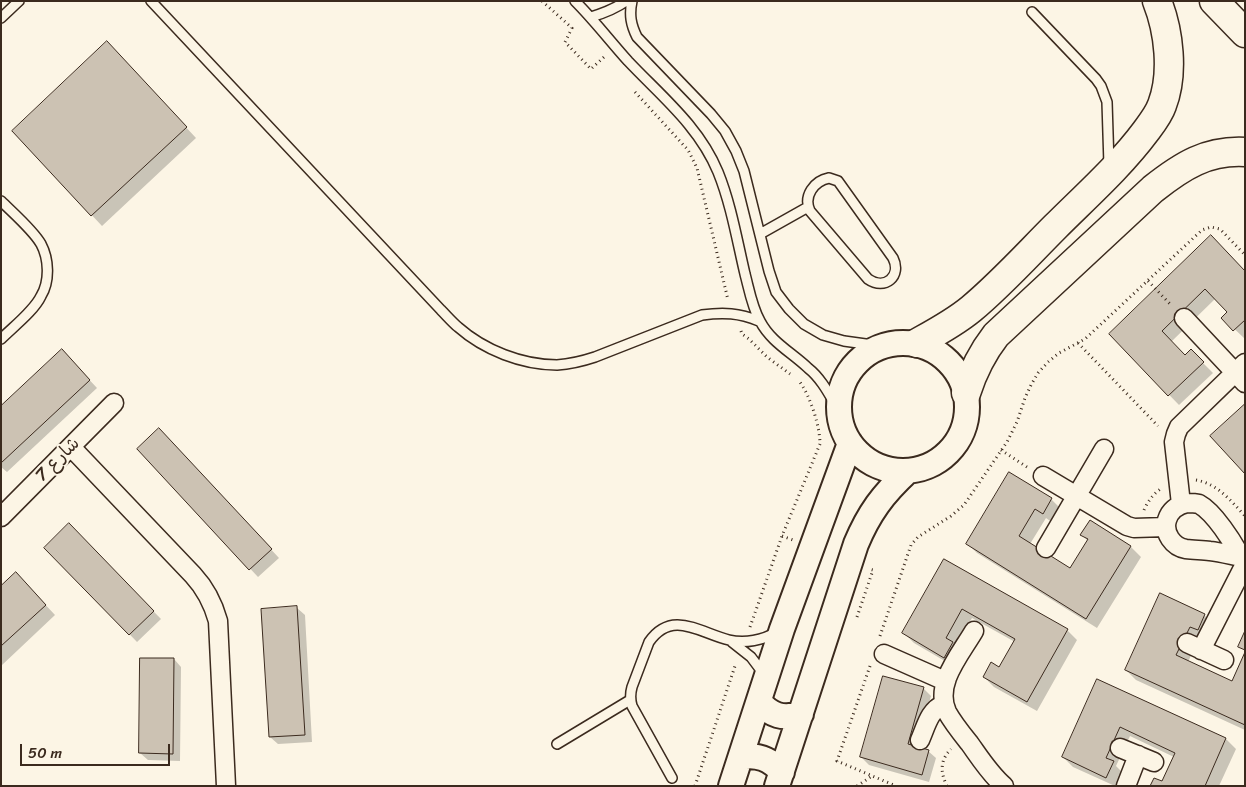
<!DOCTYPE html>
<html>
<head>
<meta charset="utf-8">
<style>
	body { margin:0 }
	#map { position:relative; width:1246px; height:787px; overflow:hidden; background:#fcf5e5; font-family:Sriracha,sans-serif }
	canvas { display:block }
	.frame { position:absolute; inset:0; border:2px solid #3b2a1e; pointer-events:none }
	.scale { position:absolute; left:20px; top:744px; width:150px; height:22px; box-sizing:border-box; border:2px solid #3b2a1e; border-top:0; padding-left:6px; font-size:15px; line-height:18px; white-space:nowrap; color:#3b2a1e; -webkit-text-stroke:4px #fcf5e5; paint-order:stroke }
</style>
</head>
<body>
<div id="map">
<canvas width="1246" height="787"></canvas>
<div class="frame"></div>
<div class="scale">50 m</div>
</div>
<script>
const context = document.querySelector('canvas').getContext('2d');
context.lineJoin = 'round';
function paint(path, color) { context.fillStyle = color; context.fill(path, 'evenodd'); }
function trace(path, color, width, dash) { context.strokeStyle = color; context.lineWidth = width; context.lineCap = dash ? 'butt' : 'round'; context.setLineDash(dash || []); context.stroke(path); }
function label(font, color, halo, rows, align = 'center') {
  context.font = font + ' Sriracha,"Playpen Sans Arabic",sans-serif'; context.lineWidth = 4; context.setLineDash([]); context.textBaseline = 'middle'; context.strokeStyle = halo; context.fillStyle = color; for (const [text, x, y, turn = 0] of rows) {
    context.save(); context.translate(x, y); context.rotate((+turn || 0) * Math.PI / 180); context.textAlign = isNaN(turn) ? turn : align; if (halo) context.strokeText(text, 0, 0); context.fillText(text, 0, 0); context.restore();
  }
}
paint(new Path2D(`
	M117 53 196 138 102 226 13 131Z
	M1210 237 1245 272V339L1223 318 1229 312 1216 298 1171 342 1185 357 1191 351 1213 373 1179 405 1110 334Z
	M69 358 97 388 7 472 1 467V407Z
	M167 437 279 558 258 577 138 449Z
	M1010 474 1051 499 1061 509 1053 523 1046 518 1030 544 1071 570 1088 541 1082 535 1131 547 1141 557 1097 628 977 553 967 543Z
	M69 525 161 619 137 642 46 548Z
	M944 560 1067 630 1077 640 1037 711 994 687 984 677 1000 668 1015 642 972 618 956 647 955 667 914 643 904 633Z
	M26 584 55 615 1 666V588Z
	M297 608 305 615 312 742 278 744 270 737Z
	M1204 615 1214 625 1200 636 1188 662 1232 683 1245 655V730L1136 680 1126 670Z
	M174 659 181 667 180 761 148 760 140 753Z
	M1097 681 1226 739 1236 749 1219 786H1151L1162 783 1174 757 1130 736 1116 766 1123 773 1117 786H1115L1073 767 1063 757Z
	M923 688 931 696 916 747 928 751 936 758 929 782 869 765 861 757Z`), '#0003');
const building = new Path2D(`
	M107 41 187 127 91 216 12 131Z
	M1211 235 1245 271V320L1233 331 1221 318 1227 312 1205 289 1162 331 1185 355 1191 349 1204 362 1168 396 1109 334Z
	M62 349 90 380 1 463V406Z
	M1245 404V474L1210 436Z
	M159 428 272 549 249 570 137 449Z
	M1009 472 1052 498 1043 514 1035 509 1019 536 1070 568 1088 539 1080 535 1090 520 1131 546 1086 619 966 544Z
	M69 523 154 611 129 635 44 548Z
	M944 559 1068 629 1027 702 983 677 991 662 999 667 1015 639 962 609 946 638 953 642 944 658 902 633Z
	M16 572 46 605 1 646V586Z
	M1160 593 1205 614 1198 630 1190 627 1176 655 1232 681 1245 652V725L1125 670Z
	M297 606 305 735 269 737 261 609Z
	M1245 631V650L1238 647Z
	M140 658H174L173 754 139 753Z
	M883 676 924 687 908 744 929 750 922 775 860 757Z
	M1097 679 1226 738 1205 786H1150L1154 778 1162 781 1175 753 1120 727 1106 758 1114 761 1106 778 1062 757Z`);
paint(building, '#ccc2b3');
trace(building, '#3b2a1e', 1);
const lane = new Path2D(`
	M151 1 441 310C447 316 452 322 458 327 484 350 522 365 557 365 571 364 583 361 595 357L702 315C724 312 739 313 759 321
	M575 1C594 20 610 41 628 61 661 96 699 126 718 172 731 204 737 240 745 274 749 289 752 307 760 321 771 342 791 352 808 368 822 379 830 396 839 411
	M632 1C629 15 631 25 637 37L711 114 725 131 736 151 744 171 769 271 776 292 789 309 804 324 823 335 844 341 880 346
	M1032 12 1096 79 1101 86 1107 102 1109 165
	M591 17C604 13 615 9 626 1
	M1 18 19 1
	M829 178 838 181 893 258C902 276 885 291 868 279L810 211C803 196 814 181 829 178Z
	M1 201C12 212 33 230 41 244 49 259 50 281 41 296 34 311 13 327 1 339
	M760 234 808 207
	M732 642 751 657 763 673
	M557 744 630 700
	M672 778 632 706C630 699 630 694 632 687L649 642C672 609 700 633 729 640 745 644 763 640 777 632`);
const street = new Path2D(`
	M1184 318 1245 383
	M71 447 193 575C206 589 213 603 218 621L226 786
	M1043 476 1127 526 1134 528 1166 527
	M1187 503C1191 503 1195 503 1199 504 1214 512 1233 542 1241 557 1231 555 1220 552 1210 551 1202 550 1194 550 1186 549 1173 547 1163 533 1167 520 1170 510 1178 505 1187 503Z
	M1181 504 1174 442 1176 434 1179 427 1245 363
	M1 517 114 403
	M1046 548 1104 449
	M974 631C960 655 934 684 947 712 953 723 962 734 970 744 980 758 990 774 1004 786
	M1187 643 1224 660
	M1201 650 1245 564
	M884 654 945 681
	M920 740C926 727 929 710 944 704
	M1120 748 1154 762
	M1126 786 1138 755`);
const secondary = new Path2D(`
	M839 407a64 64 0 1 1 128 0a64 64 0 1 1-128 0Z
	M759 702C772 716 782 719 801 714
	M741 757C758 754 770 759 782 772
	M731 786 782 629 850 443
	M777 786 856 544C869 513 883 494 908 471`);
const highway = new Path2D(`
	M1214 1 1245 33
	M917 343C935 333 954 323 971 309 1001 284 1028 254 1055 227 1086 196 1120 166 1146 131 1152 123 1159 114 1162 105 1174 74 1169 31 1157 1
	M966 393C973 371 982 353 996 335L1153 189C1182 166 1207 150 1245 152`);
trace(lane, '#3b2a1e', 12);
trace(street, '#3b2a1e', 21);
trace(secondary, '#3b2a1e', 28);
trace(highway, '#3b2a1e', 31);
trace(new Path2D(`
	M542 1 572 28 565 42 591 69 604 57H605
	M635 92 688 150 697 168 728 300
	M1148 281 1171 305
	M741 331 742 334 749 339 767 357 790 374
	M1078 343 1158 426
	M1001 450 1027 467
	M1196 480C1218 484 1230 500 1245 516
	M1144 510C1148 501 1153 494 1162 488
	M782 536 793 540
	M857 617 873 570 869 569
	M750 627 782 536 820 444C820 426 810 395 799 381
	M880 636 911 545 918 537 951 516 964 505 1007 442 1017 422 1025 398 1031 385 1038 373 1048 362 1059 353 1085 339 1202 230 1211 227 1220 229 1245 255
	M870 666 837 761 896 786
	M695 786 736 663
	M857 786 872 776
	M947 786C940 772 940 760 951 749`), '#3b2a1e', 3, [1, 4]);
trace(lane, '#fcf5e5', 9);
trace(street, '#fcf5e5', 18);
trace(secondary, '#fcf5e5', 24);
trace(highway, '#fcf5e5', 28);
label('18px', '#3b2a1e', '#fcf5e5', [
	["شارع 7",58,460,-45]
]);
</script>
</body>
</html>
